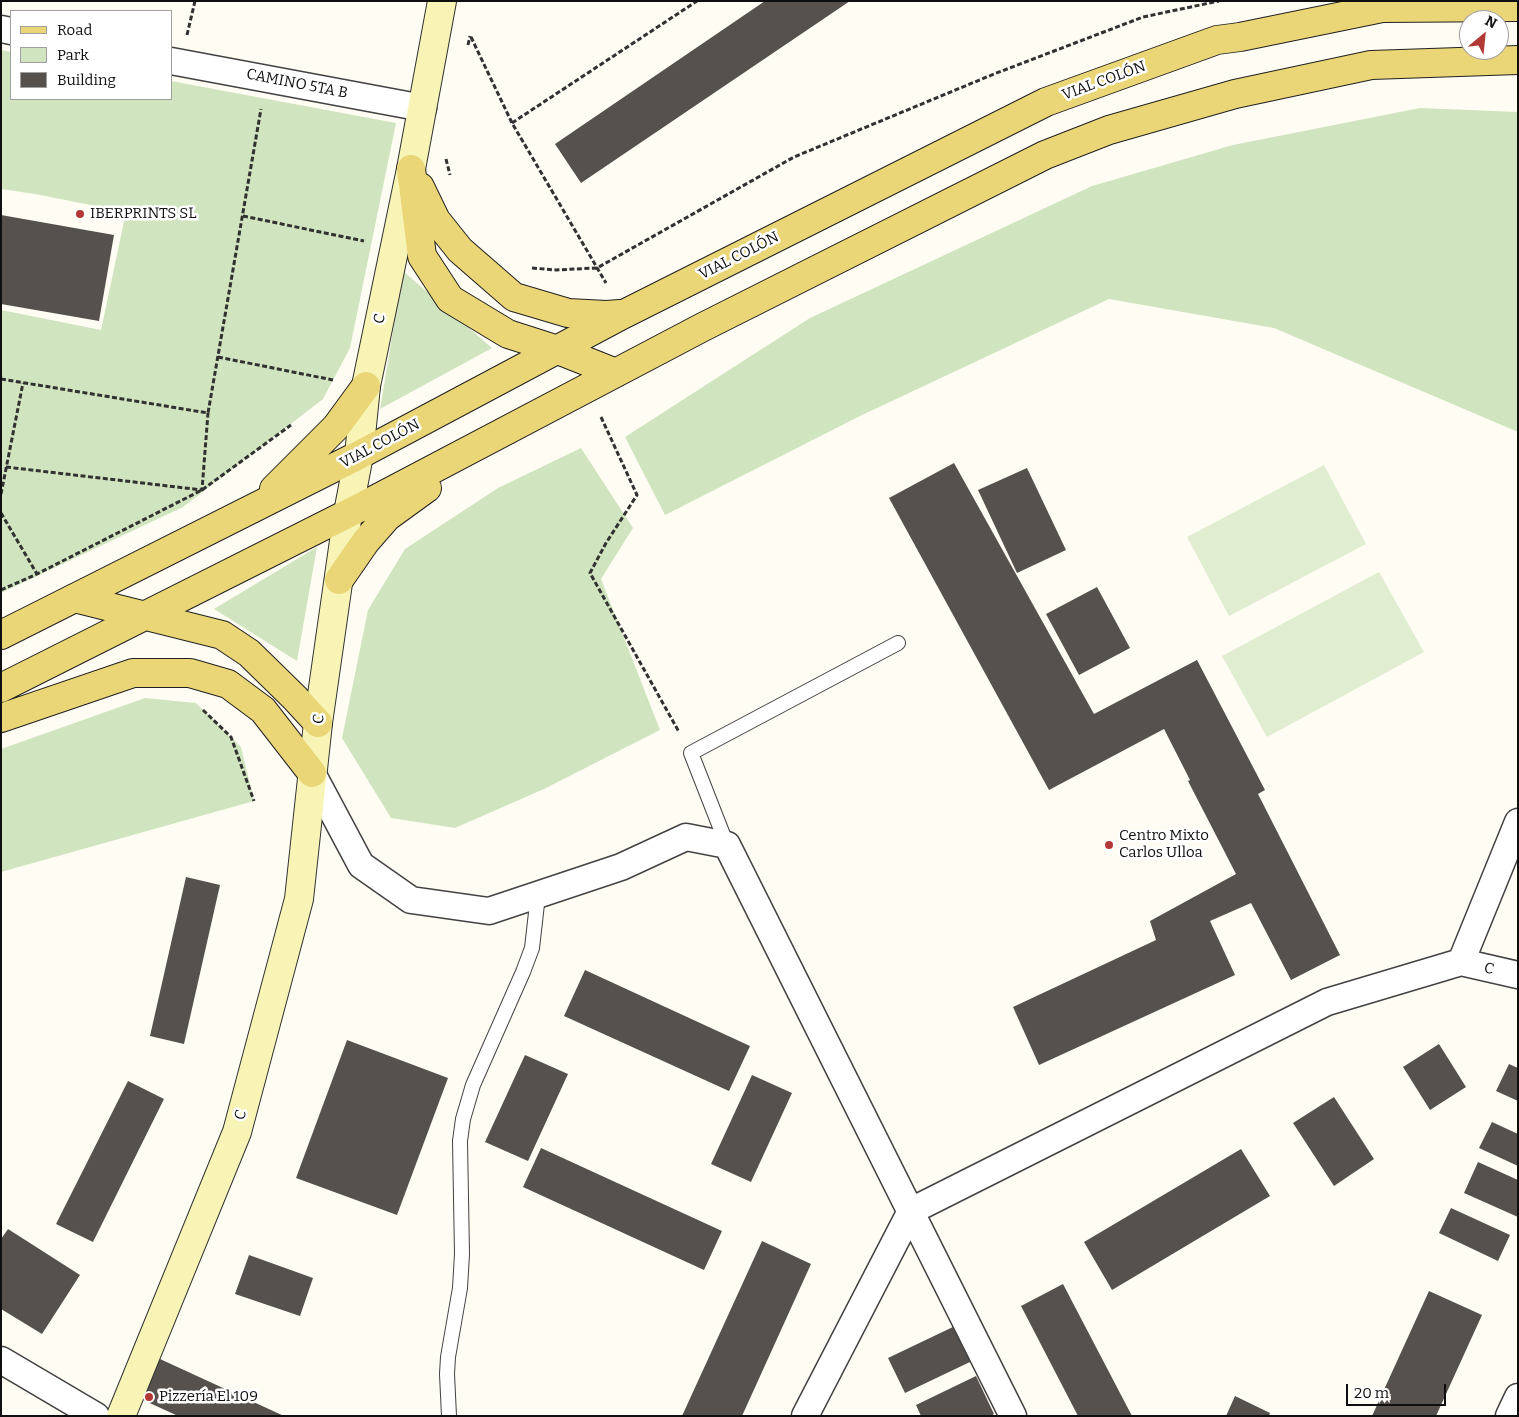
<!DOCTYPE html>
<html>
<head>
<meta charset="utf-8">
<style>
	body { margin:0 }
	#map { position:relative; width:1519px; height:1417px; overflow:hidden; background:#fefcf3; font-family:Bitter,serif }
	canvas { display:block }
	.frame { position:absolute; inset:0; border:2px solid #0f0f0f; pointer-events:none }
	.legend { position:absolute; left:10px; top:10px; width:162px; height:90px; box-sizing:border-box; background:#fff; border:1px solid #9f9f9f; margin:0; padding:6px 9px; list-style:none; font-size:15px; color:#0f0f0f }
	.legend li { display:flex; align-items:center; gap:10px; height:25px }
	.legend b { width:25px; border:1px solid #9f9f9f }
	.north { position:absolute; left:1459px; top:10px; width:50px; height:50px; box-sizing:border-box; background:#fff; border:1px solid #9f9f9f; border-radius:50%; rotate:28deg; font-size:14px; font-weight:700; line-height:20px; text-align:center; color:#0f0f0f }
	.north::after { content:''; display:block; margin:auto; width:18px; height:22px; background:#b13835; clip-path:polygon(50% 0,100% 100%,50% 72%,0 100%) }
	.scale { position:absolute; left:1346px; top:1384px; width:100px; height:22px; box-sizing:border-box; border:2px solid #0f0f0f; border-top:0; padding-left:6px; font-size:15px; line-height:18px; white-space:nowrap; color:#0f0f0f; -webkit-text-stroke:4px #fff; paint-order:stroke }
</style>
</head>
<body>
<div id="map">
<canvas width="1519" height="1417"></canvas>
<div class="frame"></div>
<ul class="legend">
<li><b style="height:6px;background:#ead676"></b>Road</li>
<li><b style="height:14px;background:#d0e5bf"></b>Park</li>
<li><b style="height:14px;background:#57514d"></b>Building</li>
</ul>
<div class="north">N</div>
<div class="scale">20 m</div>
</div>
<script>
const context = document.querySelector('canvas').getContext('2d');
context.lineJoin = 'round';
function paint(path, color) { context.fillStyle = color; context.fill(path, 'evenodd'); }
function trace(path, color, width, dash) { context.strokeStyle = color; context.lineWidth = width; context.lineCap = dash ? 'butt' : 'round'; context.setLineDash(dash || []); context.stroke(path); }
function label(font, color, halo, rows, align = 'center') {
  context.font = font + ' Bitter,serif'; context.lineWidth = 5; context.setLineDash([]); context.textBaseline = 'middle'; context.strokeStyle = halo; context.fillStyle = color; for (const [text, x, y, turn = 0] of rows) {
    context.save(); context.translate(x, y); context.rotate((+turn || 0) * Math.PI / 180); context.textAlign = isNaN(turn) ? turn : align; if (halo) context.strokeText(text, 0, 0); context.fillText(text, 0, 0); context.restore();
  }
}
paint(new Path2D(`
	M1 50 11 52V99H171V81L396 123 350 348 323 399 183 507 1 593V310L101 330 126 212 35 194 1 189Z
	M1420 108 1518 112V432L1274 328 1109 299 860 416 665 515 625 437 810 318 1092 186 1233 145Z
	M403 271 492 348 380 409Z
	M581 448 633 528 601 579 660 730 544 789 455 828 391 818 342 738 368 610 405 549 498 488Z
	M317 547 297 661 214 609Z
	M145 698 196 703 241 747 254 801 1 872V749Z`), '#d0e5bf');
paint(new Path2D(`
	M1324 465 1366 544 1229 616 1187 537Z
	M1379 572 1424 652 1267 737 1222 656Z`), '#e1edd0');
paint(new Path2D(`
	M765 1H850L581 183 555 144Z
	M1 215 114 235 99 321 1 304Z
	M954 463 1094 714 1197 660 1265 790 1258 794 1340 955 1291 980 1251 903 1210 921 1235 975 1039 1065 1013 1007 1156 940 1150 921 1236 874 1188 781 1190 780 1164 729 1049 790 889 498Z
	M1027 468 1066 550 1017 573 978 490Z
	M1097 587 1130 648 1079 675 1046 614Z
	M186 877 220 885 184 1044 150 1036Z
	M585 970 750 1046 729 1091 564 1016Z
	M347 1040 448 1078 397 1215 296 1178Z
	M1439 1044 1466 1087 1430 1110 1403 1067Z
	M525 1055 568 1074 528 1161 485 1142Z
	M1509 1064 1518 1068V1101L1496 1091Z
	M752 1075 792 1093 751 1182 711 1164Z
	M128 1081 164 1099 93 1242 56 1224Z
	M1334 1097 1374 1159 1334 1186 1293 1123Z
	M1492 1122 1518 1134V1166L1479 1148Z
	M541 1148 722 1231 704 1270 523 1187Z
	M1241 1149 1270 1196 1112 1290 1084 1242Z
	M1478 1162 1518 1180V1217L1464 1193Z
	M1451 1208 1510 1235 1498 1261 1439 1233Z
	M8 1229 80 1275 42 1334 1 1309V1239Z
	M762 1241 811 1264 742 1416H682Z
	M249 1255 313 1278 300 1316 235 1294Z
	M1063 1284 1132 1416H1078L1021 1306Z
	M1429 1291 1482 1315 1436 1416H1372Z
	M955 1326 972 1361 905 1393 888 1358Z
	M160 1359 284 1416H178L141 1399Z
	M976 1376 994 1414 991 1416H921L916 1405Z
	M1235 1396 1270 1413 1269 1416H1226Z`), '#57514d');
const lane = new Path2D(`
	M727 845 691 753 898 643
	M449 1416 447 1374 448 1357 460 1288 462 1254 460 1141 463 1119 473 1085 523 972 532 948 538 895`);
const street = new Path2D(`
	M1 29 11 31
	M171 61 423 108
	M312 773 361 865 411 900 489 911 621 867 686 837 727 845 1013 1416
	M1461 962 1518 822
	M1461 962 1518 975
	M1 1360 96 1416
	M805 1416 911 1211 1327 1002 1461 962
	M1509 1416 1518 1397`);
const secondary = new Path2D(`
	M121 1416 237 1132 299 899 318 723 348 513 359 455 366 386 411 169 442 1`);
const primary = new Path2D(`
	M411 169 422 256 450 299 508 334 558 350 616 373
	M420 187 436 220 460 250 514 297 568 313 606 315 620 314
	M274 489 336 427 366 386
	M339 580 366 541 387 517 427 488
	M74 598 222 635 249 653 295 698 318 723
	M1 635 359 455 624 314 1046 102 1217 40 1240 37 1382 8 1518 7
	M1 688 361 507 703 327 1045 155 1109 130 1235 94 1371 65 1518 60
	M1 718 133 673H190L228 684 263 710 312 773`);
trace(lane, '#424242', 16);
trace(street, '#424242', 29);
trace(secondary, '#313131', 30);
trace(primary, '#202020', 30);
trace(new Path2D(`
	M187 35 195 1
	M471 37 512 123 606 283
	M468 45 470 36
	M512 123 697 1
	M446 159 450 175
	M243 216 364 241
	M532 268 556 270 597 268 794 157 994 74 1143 17 1219 1
	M218 357 333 380
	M1 379 208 413 261 109
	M601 417 637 495 606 543 590 573 679 732
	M6 467 202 490 208 413
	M1 494 23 383
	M1 513 37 574
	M1 590 37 574 202 490 291 425
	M203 710 231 737 254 801`), '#313131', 3, [5, 2.5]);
trace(lane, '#fff', 14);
trace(street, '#fff', 26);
trace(secondary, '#f7f4b5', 28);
trace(primary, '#ead676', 28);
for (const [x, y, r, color] of [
	[80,214,5,"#b13835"],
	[1109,845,5,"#b13835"],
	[149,1397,5,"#b13835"]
]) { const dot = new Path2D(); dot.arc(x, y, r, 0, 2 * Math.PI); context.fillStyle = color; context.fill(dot); trace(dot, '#fff', 2); }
label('15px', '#0f0f0f', '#fff', [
	["VIAL COLÓN",1104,81,-20],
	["CAMINO 5TA B",297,84,11],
	["VIAL COLÓN",739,256,-27],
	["C",380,319,-78],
	["VIAL COLÓN",380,444,-28],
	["C",319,719,-82],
	["C",1489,969,13],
	["C",241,1115,-75]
]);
label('15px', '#0f0f0f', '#fff', [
	["IBERPRINTS SL",90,214],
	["Centro Mixto",1119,836],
	["Carlos Ulloa",1119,853],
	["Pizzería El 109",159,1397]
], 'left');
</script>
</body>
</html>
